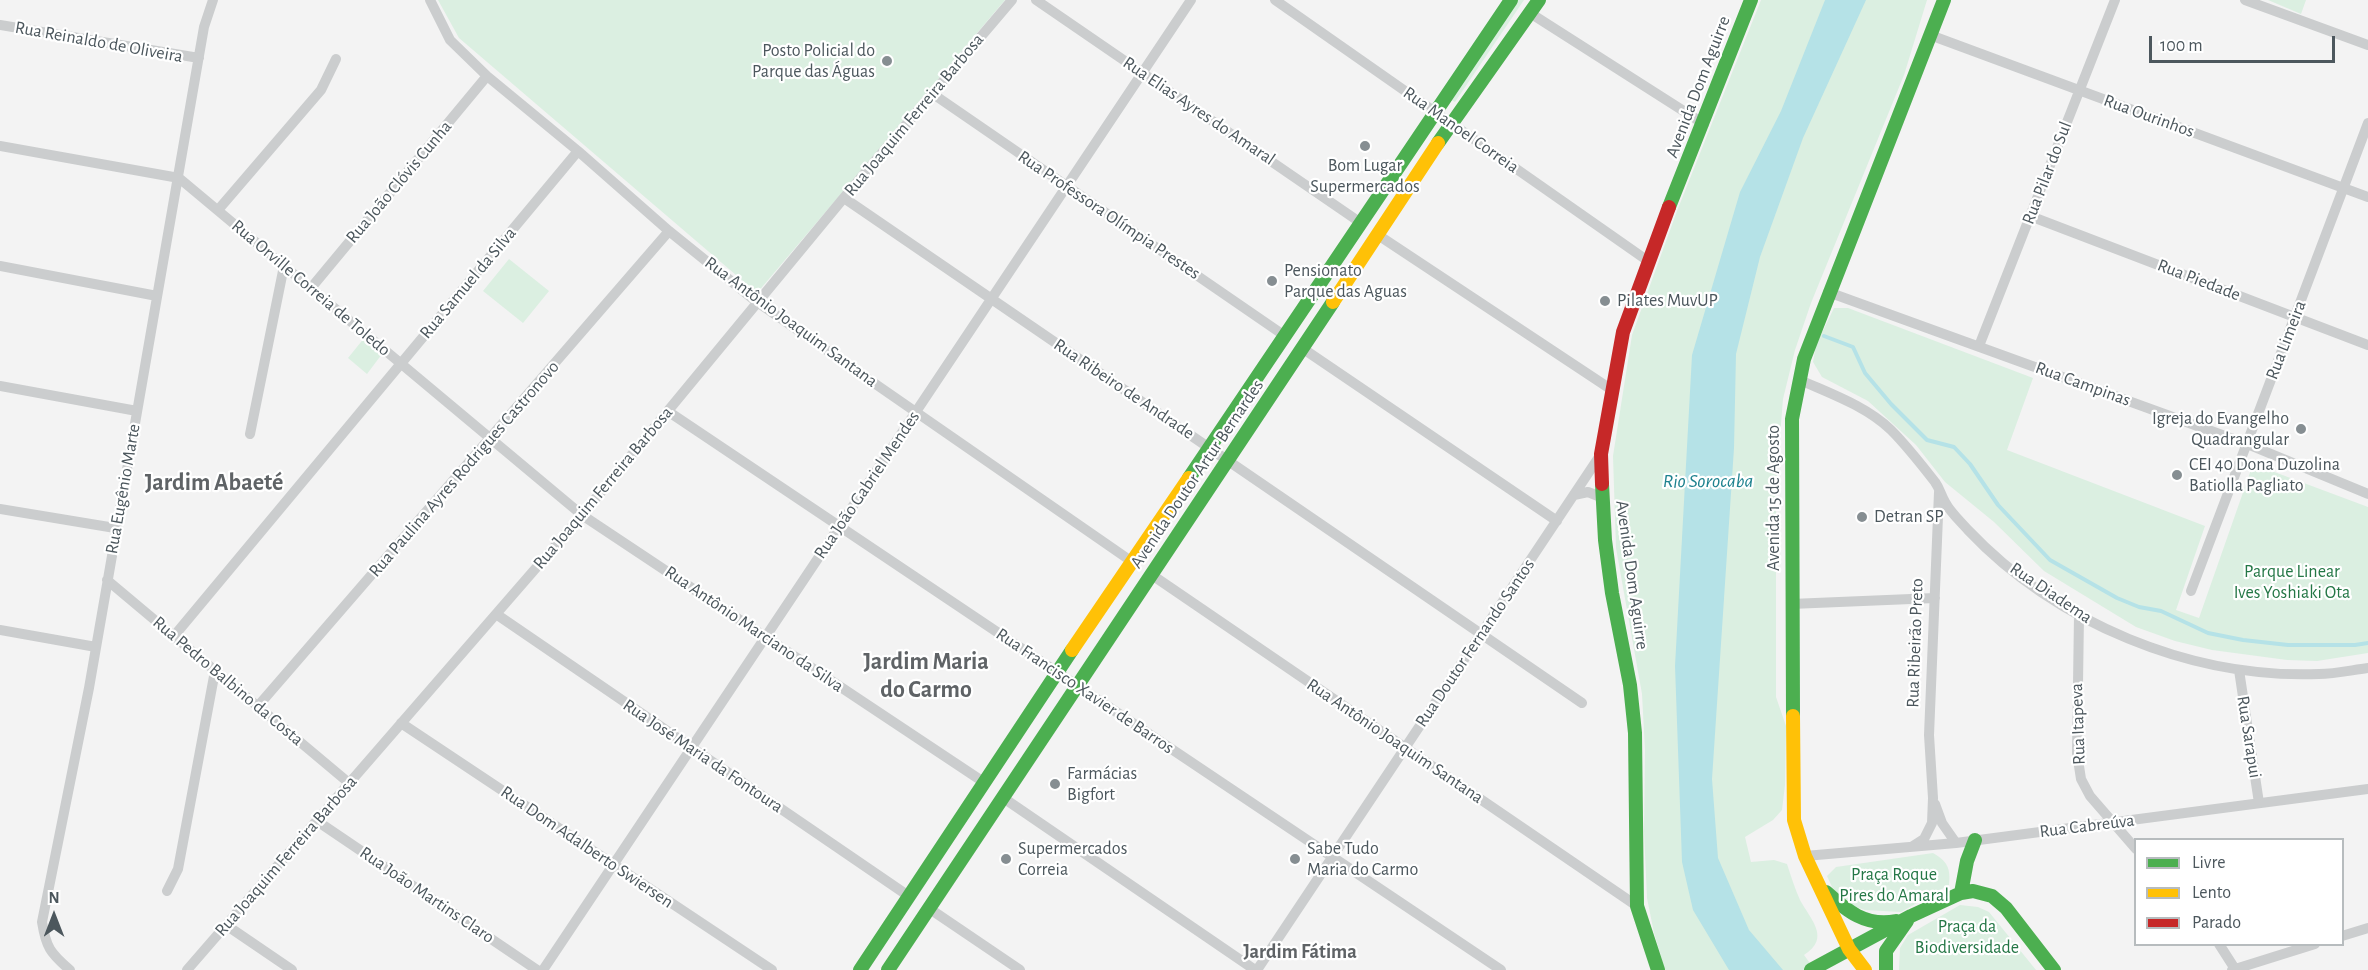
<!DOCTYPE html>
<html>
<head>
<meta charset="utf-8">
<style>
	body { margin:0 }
	#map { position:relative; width:2368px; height:970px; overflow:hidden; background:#f3f3f3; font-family:"Alegreya Sans",sans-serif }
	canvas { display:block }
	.legend { position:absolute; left:2134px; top:838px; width:210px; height:108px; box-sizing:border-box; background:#fff; border:2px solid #b7bcbe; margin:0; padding:8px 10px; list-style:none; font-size:18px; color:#4c575d }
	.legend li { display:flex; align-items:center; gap:12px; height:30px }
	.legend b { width:30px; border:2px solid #b7bcbe }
	.north { position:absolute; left:24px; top:886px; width:60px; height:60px; -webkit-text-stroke:4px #fff; paint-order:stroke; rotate:0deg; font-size:16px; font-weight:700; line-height:24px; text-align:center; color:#4c575d }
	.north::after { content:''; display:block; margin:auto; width:21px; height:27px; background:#4c575d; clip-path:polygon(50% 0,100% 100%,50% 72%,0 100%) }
	.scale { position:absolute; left:2149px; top:36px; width:186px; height:27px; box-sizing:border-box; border:3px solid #4c575d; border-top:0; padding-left:8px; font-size:18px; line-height:21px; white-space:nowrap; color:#4c575d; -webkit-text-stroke:4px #fff; paint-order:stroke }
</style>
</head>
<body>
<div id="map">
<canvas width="2368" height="970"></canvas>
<ul class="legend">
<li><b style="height:8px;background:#4caf50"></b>Livre</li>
<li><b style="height:8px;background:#ffc107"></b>Lento</li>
<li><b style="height:8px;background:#c62828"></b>Parado</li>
</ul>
<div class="north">N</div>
<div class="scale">100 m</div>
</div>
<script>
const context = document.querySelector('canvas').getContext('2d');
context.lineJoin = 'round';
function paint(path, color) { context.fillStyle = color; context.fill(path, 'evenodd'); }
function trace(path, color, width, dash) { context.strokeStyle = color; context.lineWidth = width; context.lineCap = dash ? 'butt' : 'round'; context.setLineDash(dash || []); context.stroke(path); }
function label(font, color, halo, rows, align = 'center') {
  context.font = font + ' "Alegreya Sans",sans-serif'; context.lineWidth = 4.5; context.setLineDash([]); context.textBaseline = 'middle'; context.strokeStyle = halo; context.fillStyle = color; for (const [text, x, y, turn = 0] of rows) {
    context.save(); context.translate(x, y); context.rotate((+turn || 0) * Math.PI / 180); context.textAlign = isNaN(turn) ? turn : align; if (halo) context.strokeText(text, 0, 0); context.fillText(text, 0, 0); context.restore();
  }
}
paint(new Path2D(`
	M438 0H1005L757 293 459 38Z
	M1515 0H1524L1455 102 1449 99Z
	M1761 0H1927L1904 75 1811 303 1795 350 1783 399 1776 486V697L1786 726 1785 785 1782 810 1773 820 1745 837 1751 862 1774 860 1787 864C1791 876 1795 889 1800 900 1811 920 1831 938 1804 955L1815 970H1665L1654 933 1647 898 1644 831 1645 750 1642 694 1616 548 1613 456 1632 335 1677 211Z
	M2268 0H2306L2301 14Z
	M509 259 549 291 523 323 483 291Z
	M1834 308H1848L2033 378 2007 450 2205 526 2176 610 2199 618 2253 464 2368 507V653L2317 661 2287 660 2212 650 2175 641 2136 627 2044 571 1994 522 1945 482 1916 445 1868 401 1822 377 1813 362 1816 345Z
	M365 337 382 354 367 374 348 358Z
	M1933 853C1947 861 1951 868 1949 885L1901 912 1865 910 1845 903 1833 889 1827 876 1836 867Z
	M1960 905 1978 907 1989 912 2036 970H1899L1900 948 1908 935Z`), '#dbefe1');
paint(new Path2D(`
	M1825 0H1866L1803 138 1760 257 1736 354 1734 448 1712 779 1718 858 1749 930 1783 970H1729L1693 910 1682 862 1675 666 1692 355 1740 192 1781 111Z`), '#b5e2e7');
trace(new Path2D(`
	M1824 336 1853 347 1865 373 1891 404 1927 440 1954 447 1970 464 1998 505 2050 560 2117 598 2139 607 2161 611 2208 633 2243 640 2288 645H2355L2368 643`), '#b5e2e7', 4);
trace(new Path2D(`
	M430 0 450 40 487 76 578 151 669 231 757 302 1131 561
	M1036 0 1361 223
	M1275 0 1648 261
	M2245 0 2368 45
	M1530 13 1704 124
	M0 25 199 58
	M1930 35 2368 197
	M933 94 1285 336
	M0 146 179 178 582 515 985 783
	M844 198 1582 703
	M218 210 321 90 336 59
	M2030 216 2368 345
	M1378 235 1612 390
	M0 266 157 296
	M311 288 487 76
	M1828 292 2247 444 2368 494
	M1979 346 2115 0
	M1302 348 1557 521
	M1800 380C1831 394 1866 406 1891 430 1907 446 1921 464 1935 482 1940 489 1941 495 1945 502 1950 512 1961 522 1968 530 2056 623 2191 679 2319 674 2335 674 2352 670 2368 668
	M0 386 137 411
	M669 412 1501 970
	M250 434 284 266
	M1574 495 1588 492 1603 498
	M0 509 115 528
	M1152 575 1637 906
	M107 580 349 783
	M2191 591 2368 123
	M1791 604 1935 598
	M496 614 910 897
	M2079 615 2077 753 2081 779 2090 796 2136 849
	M0 630 96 647
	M174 636 578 151
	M2239 670 2259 803
	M258 706 669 231
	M401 723 772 970
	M1002 797 1255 970
	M1935 804 1942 823 1956 843
	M317 821 537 970
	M1913 846 1924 839 1932 823 1933 798 1929 735 1939 492
	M1805 856 1956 843 2368 789
	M167 891 178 869 215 671
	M930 909 1020 970
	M226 925 292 970
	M2342 936 2368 928
	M2219 944 2235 969
	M70 970C50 953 46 947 42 922L89 688 204 27 213 0
	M187 970 582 515 842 200 1012 0
	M543 970 1191 0
	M1257 970 1601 454
	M2232 970 2315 944`), '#cbcdce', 10);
trace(new Path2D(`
	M1438 143 1539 0
	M1669 207 1751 0
	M1189 478 1511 0
	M1602 484 1605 540 1612 593 1630 685 1635 733 1637 906 1658 970
	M1793 716 1792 419 1804 359 1944 0
	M1826 892C1847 911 1866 927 1896 921
	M1961 893 1967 861 1975 840
	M860 970 1072 650
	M888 970 1333 302
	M1811 970 1911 916 1961 893 1973 891 1992 896 2006 908 2054 970
	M1886 970V951L1907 921`), '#4caf50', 14);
trace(new Path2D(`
	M1333 302 1438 143
	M1072 650 1189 478
	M1793 716 1794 820 1805 856 1849 949 1865 970`), '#ffc107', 14);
trace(new Path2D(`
	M1602 484 1601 454 1623 332 1669 207`), '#c62828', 14);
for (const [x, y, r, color] of [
	[887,61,6,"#868e92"],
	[1365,146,6,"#868e92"],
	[1272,281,6,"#868e92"],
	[1605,301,6,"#868e92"],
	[2301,429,6,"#868e92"],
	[2177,475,6,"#868e92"],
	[1862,517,6,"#868e92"],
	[1055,784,6,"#868e92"],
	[1006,859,6,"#868e92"],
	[1295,859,6,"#868e92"]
]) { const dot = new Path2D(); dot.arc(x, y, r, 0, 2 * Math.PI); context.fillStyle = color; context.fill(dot); trace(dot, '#fff', 2); }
label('18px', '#4c575d', '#fff', [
	["Rua Reinaldo de Oliveira",99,42,10],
	["Avenida Dom Aguirre",1698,87,-69],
	["Rua Elias Ayres do Amaral",1199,111,34],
	["Rua Joaquim Ferreira Barbosa",914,115,-50],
	["Rua Ourinhos",2149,116,20],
	["Rua Manoel Correia",1461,130,35],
	["Rua Pilar do Sul",2047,173,-69],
	["Rua João Clóvis Cunha",399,182,-50],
	["Rua Professora Olímpia Prestes",1109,215,34],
	["Rua Piedade",2199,280,21],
	["Rua Samuel da Silva",468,283,-50],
	["Rua Orville Correia de Toledo",311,288,40],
	["Rua Antônio Joaquim Santana",791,322,36],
	["Rua Limeira",2286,340,-69],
	["Rua Campinas",2083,384,20],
	["Rua Ribeiro de Andrade",1124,389,34],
	["Rua Paulina Ayres Rodrigues Castronovo",464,469,-49],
	["Avenida Doutor Artur Bernardes",1197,474,-56],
	["Rua João Gabriel Mendes",867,485,-56],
	["Rua Joaquim Ferreira Barbosa",603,488,-50],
	["Rua Eugênio Marte",123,489,-80],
	["Avenida 15 de Agosto",1774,498,-90],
	["Avenida Dom Aguirre",1632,575,82],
	["Rua Diadema",2051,593,34],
	["Rua Antônio Marciano da Silva",754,629,34],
	["Rua Doutor Fernando Santos",1475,643,-56],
	["Rua Ribeirão Preto",1915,643,-88],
	["Rua Pedro Balbino da Costa",228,681,40],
	["Rua Francisco Xavier de Barros",1085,691,34],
	["Rua Itapeva",2078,724,-92],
	["Rua Sarapui",2249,737,81],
	["Rua Antônio Joaquim Santana",1395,741,34],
	["Rua José Maria da Fontoura",703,756,34],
	["Rua Cabreúva",2087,826,-7],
	["Rua Dom Adalberto Swiersen",587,847,34],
	["Rua Joaquim Ferreira Barbosa",286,856,-49],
	["Rua João Martins Claro",427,895,34]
]);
label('18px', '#4c575d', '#fff', [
	["Posto Policial do",875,51,"right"],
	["Parque das Águas",875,72,"right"],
	["Bom Lugar",1365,166,"center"],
	["Supermercados",1365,187,"center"],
	["Pensionato",1284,271],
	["Parque das Aguas",1284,292],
	["Pilates MuvUP",1617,301],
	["Igreja do Evangelho",2289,419,"right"],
	["Quadrangular",2289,440,"right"],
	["CEI 40 Dona Duzolina",2189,465],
	["Batiolla Pagliato",2189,486],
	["Detran SP",1874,517],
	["Farmácias",1067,774],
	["Bigfort",1067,795],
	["Supermercados",1018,849],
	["Correia",1018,870],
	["Sabe Tudo",1307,849],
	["Maria do Carmo",1307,870]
], 'left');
label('18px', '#247746', '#fff', [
	["Parque Linear",2292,572],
	["Ives Yoshiaki Ota",2292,593],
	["Praça Roque",1894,875],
	["Pires do Amaral",1894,896],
	["Praça da",1967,927],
	["Biodiversidade",1967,948]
]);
label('italic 20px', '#1e828f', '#fff', [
	["Rio Sorocaba",1708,481]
]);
label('bold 20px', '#5f6366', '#fff', [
	["Jardim Fátima",1300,952]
]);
label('bold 24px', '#5f6366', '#fff', [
	["Jardim Abaeté",214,483],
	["Jardim Maria",926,662],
	["do Carmo",926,690]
]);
</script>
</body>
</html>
